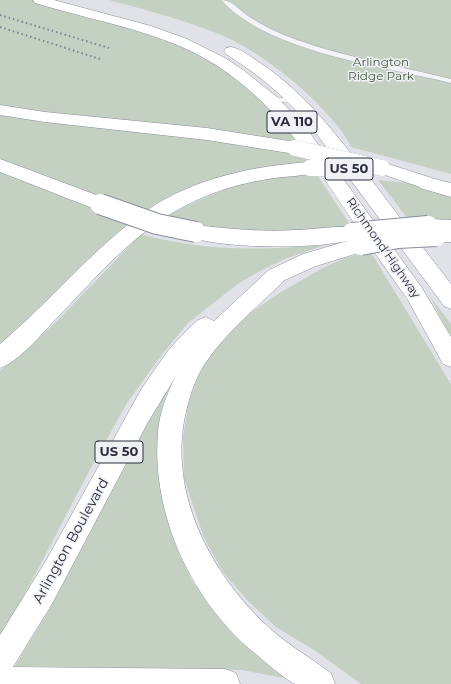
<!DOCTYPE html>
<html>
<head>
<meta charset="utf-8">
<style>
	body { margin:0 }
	canvas { display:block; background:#e0e2e8 }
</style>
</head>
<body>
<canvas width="451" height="684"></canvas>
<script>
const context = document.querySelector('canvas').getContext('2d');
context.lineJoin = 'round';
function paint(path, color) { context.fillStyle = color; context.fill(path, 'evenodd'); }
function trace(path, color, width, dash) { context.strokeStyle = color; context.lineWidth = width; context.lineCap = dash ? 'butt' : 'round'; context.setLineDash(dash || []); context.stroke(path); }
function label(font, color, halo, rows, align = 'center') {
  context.font = font + ' Montserrat,sans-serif'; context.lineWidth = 3; context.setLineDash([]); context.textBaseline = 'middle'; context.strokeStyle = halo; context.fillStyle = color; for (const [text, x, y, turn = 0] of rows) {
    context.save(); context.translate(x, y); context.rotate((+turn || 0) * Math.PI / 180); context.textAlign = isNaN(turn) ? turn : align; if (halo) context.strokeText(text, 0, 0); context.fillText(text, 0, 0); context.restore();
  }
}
paint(new Path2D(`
	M0 0H40L204 52 301 133 310 168 186 198 0 350Z
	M109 0H451V174L351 147C342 128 328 115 314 100 287 74 254 49 219 34 184 20 146 10 109 0Z
	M297 175H317L351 226C319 230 285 233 253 232 223 231 193 224 165 216 194 202 225 187 257 180 270 178 284 176 297 175Z
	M378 180 408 183 451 196V222L408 219Z
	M141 234C203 252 261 250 325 245L285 259 262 270 239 283 188 323 163 353 127 403 86 477 14 615 0 637V371L53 325Z
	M370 251 451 384V684H361L314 650 276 627 249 602 223 572 204 538 184 478 183 438 188 406 198 375 217 343 244 317 281 292 321 269 345 258Z
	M429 295 451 324V337Z
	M173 376 162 407 158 464 163 501 177 548 192 581 238 637 294 680 242 670 15 666 49 610 79 549 128 454Z`), '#c4d1c2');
const service = new Path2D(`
	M221 0C233 0 241 12 251 18 261 24 272 30 284 35 337 56 395 65 451 79V83C383 66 270 53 221 0Z
	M266 96 299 100 303 102 299 104 269 100H266Z`);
const trunk = new Path2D(`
	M33 0H54L151 26 187 39 225 58 243 70 277 97 307 129 422 288 451 337V367L443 364 408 300 370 246 368 250 316 266 276 284 269 282 266 276 269 270 303 254 361 237 365 239C311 160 268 82 175 44 130 26 81 17 35 3Z
	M231 47C242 49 251 57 260 63 306 93 337 136 370 178 397 214 424 249 451 284V309L444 306 310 125C285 97 258 74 226 54L224 51 226 48Z
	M426 177 451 183V197L420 188 417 183 420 178Z
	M451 228V242L436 243 429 241 426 236 429 231Z`);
const motorway = new Path2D(`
	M0 105 45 112 207 128 295 142 301 144 304 148 301 152 295 154 207 140 45 122 0 115Z
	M0 159 107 199 109 204 107 209 100 211 0 172Z
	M310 162 316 164 319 168 316 172C301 177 284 176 268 179 230 185 193 198 161 220 120 248 87 287 53 322 39 337 19 361 0 368V344C50 302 92 249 146 211 194 178 253 166 310 162Z
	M382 162 432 178 435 183 432 188 426 189 376 172 373 168 376 164Z
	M428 219 451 220V234L428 233 421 231 418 226 421 221Z
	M196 225C229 229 262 232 295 230 311 230 345 224 359 228L362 233 359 238C322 250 226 249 189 237L186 232 189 227Z
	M276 268 283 270 286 276 283 282C256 308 225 333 204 365 194 381 189 398 185 416 169 494 210 571 265 624 285 643 309 657 331 673L335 684C324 684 306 684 296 684 288 682 264 661 257 655 193 604 151 515 158 433 159 414 167 393 176 376L148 422 53 602 13 667 225 669 236 673 240 684H0V635L47 559 142 388 167 352 182 335 198 320 206 317 214 321 269 270Z`);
trace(service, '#a6a9b2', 1);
trace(trunk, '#898e9d', 1);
trace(motorway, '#898e9d', 1);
paint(service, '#f3f4f7');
paint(trunk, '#fff');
paint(motorway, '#fff');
trace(new Path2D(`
	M0 15 109 48
	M0 27 100 59`), '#7b8090', 2, [1.5, 3]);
const trunkBridge = new Path2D(`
	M361 245 398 238 436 236`);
const motorwayBridgeFar1 = new Path2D(`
	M295 148 382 168
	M310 168 344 169`);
const motorwayBridge = new Path2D(`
	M100 204 157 224 196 232
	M352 233 428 226`);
trace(trunkBridge, '#898e9d', 22, []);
trace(motorwayBridgeFar1, '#898e9d', 16, []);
trace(motorwayBridge, '#898e9d', 22, []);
trace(trunkBridge, '#fff', 20);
trace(motorwayBridgeFar1, '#fff', 16);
trace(motorwayBridge, '#fff', 20);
label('12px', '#3b5839', '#f0f1f5', [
	["Arlington",381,62],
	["Ridge Park",381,76]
]);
label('12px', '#2b2f3e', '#f0f1f5', [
	["Richmond Highway",383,248,55]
]);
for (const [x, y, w] of [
	[292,122,50],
	[349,169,48],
	[119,452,48]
]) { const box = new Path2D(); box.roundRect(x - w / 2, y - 11, w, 22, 3); context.fillStyle = '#f0f1f5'; context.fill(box); trace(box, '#2b2f3e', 1); }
label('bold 13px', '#2b2f3e', null, [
	["VA 110",292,122],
	["US 50",349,169],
	["US 50",119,452]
]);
label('14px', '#2b2f3e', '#f0f1f5', [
	["Arlington Boulevard",71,541,-61]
]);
</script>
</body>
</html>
